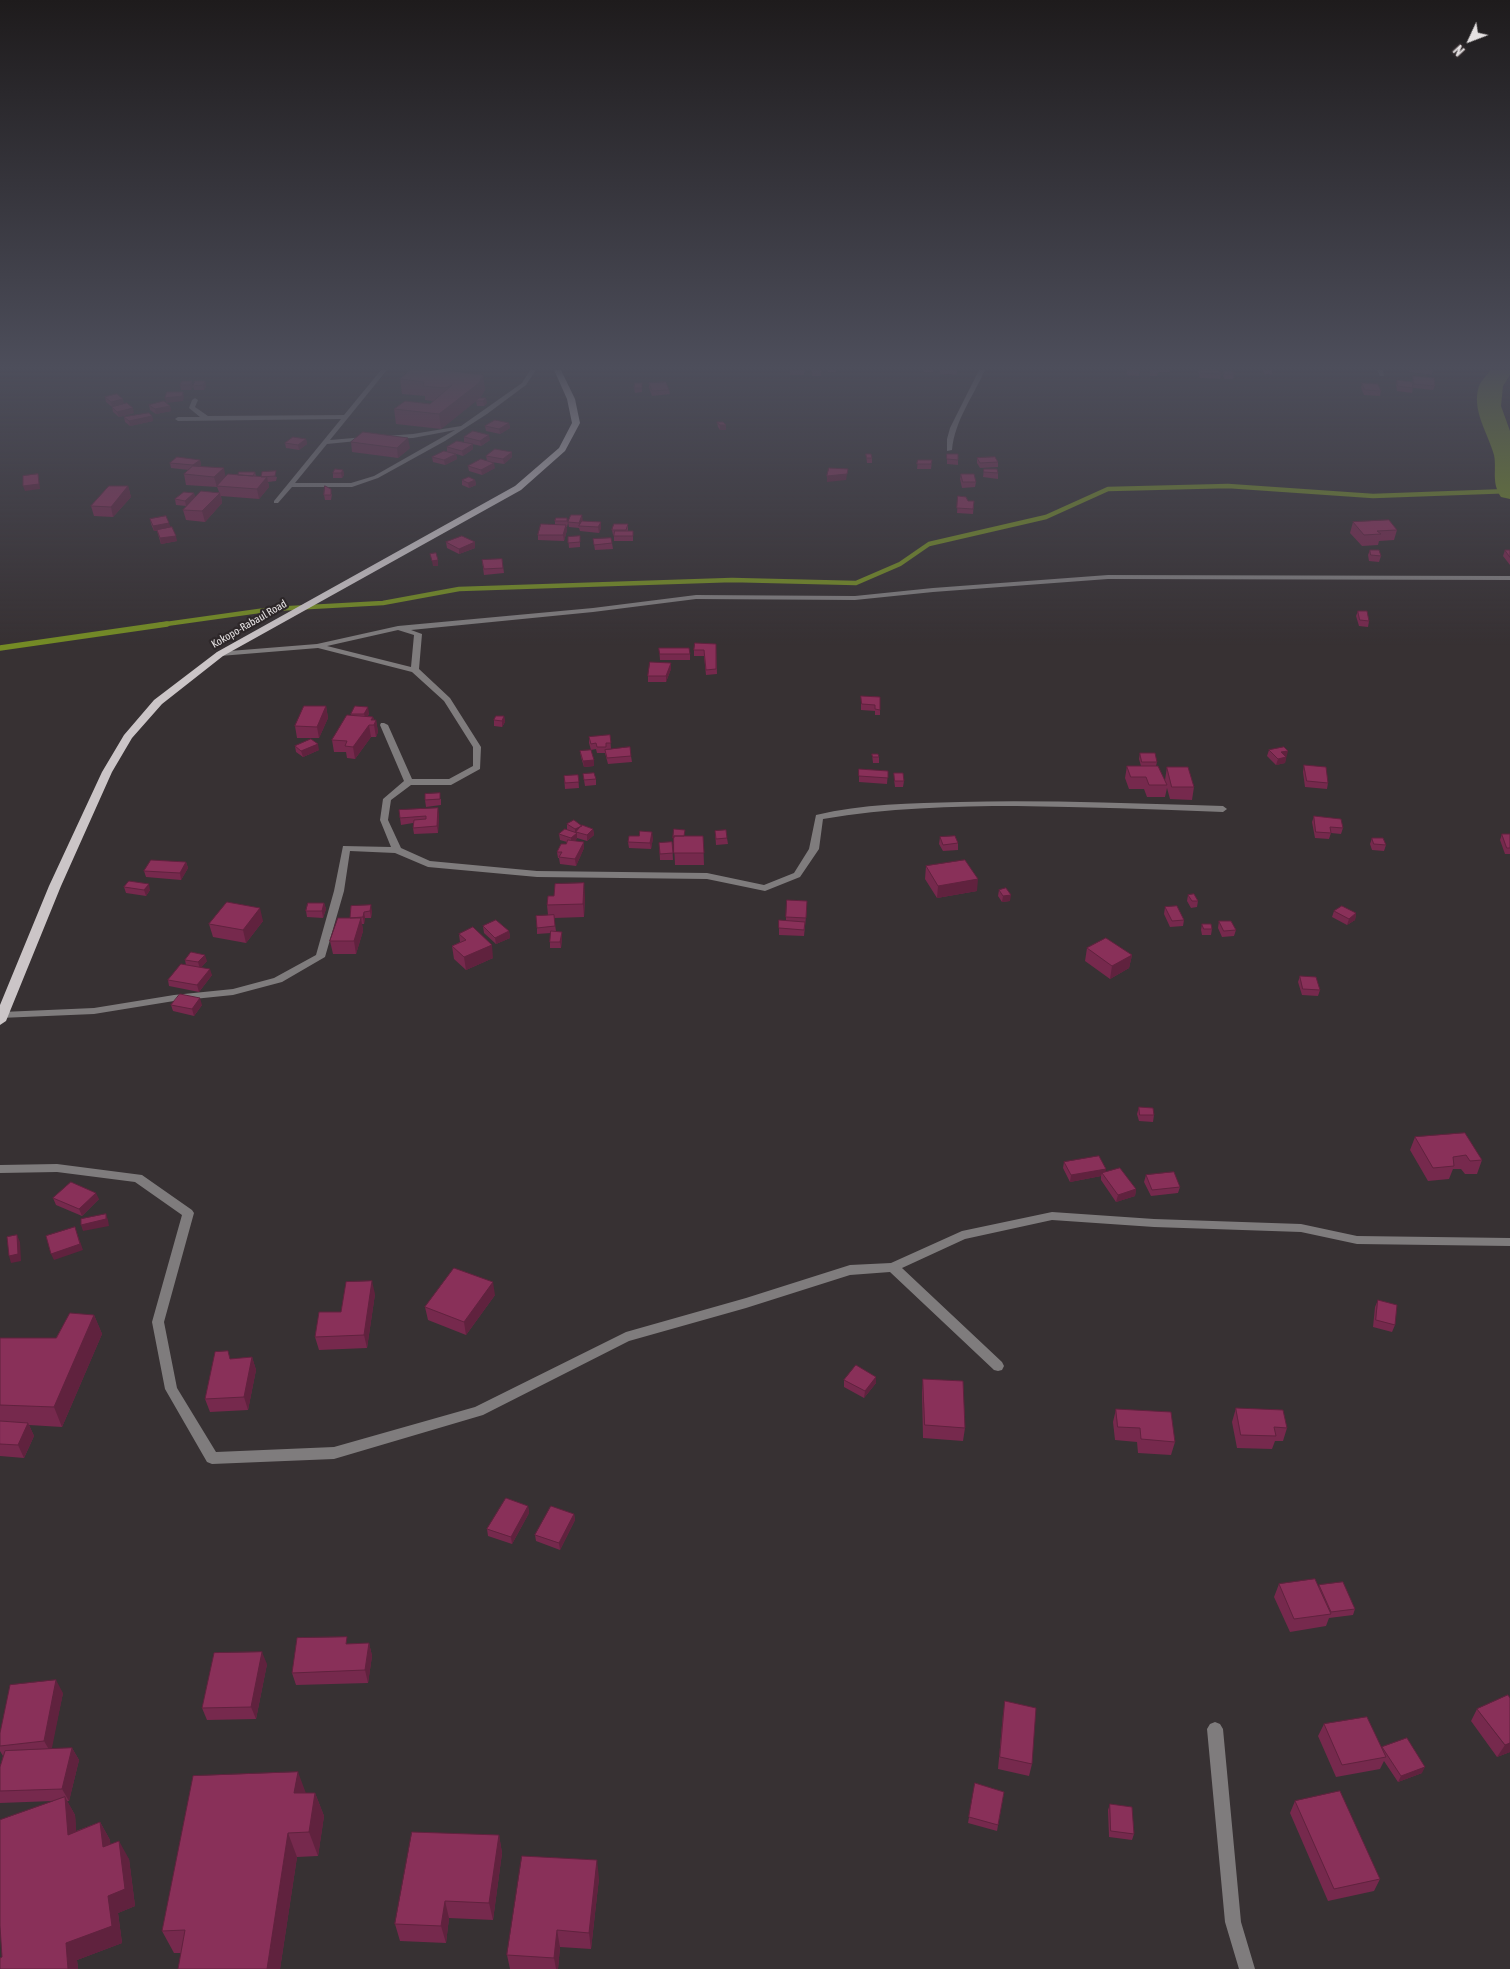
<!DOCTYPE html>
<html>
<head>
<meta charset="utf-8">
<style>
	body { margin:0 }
	#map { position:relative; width:1510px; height:1969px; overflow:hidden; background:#373133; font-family:"Asap Condensed",sans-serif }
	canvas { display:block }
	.north { position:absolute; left:1445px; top:15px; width:50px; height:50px; -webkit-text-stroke:4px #2d2729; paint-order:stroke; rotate:227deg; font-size:14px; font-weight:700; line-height:20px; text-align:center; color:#e4e0e1 }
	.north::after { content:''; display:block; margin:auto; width:18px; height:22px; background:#e4e0e1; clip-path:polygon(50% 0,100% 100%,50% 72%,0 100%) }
</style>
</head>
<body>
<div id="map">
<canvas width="1510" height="1969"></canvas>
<div class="north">N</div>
</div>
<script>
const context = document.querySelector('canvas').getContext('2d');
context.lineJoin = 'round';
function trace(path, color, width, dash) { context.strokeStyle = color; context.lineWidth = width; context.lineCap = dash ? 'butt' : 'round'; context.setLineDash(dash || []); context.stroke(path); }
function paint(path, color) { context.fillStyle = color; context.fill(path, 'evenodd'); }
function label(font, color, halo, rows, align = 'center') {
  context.font = font + ' "Asap Condensed",sans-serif'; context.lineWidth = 4.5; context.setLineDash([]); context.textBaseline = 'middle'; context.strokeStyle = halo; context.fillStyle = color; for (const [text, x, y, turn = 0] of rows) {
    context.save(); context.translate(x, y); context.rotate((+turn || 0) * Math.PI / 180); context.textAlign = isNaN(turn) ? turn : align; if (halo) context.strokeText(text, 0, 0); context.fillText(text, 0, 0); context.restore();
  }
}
trace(new Path2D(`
	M159 625 273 609 383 603 459 589 732 580 856 583 900 564 929 544 1046 517 1108 489 1228 486 1373 496 1510 491`), '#748b25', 4.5);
trace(new Path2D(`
	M0 648 167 624`), '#748b25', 5.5);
paint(new Path2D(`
	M1490 370H1510V375L1503 386 1501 406 1510 431V499L1501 497C1491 482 1497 470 1494 455 1488 433 1471 410 1479 386 1481 381 1487 375 1490 370Z`), '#748b25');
paint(new Path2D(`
	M381 370H387L330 440 365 437 368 439 367 440 327 444 295 483H351L374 476 455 430 413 438 387 439 384 437 385 436 413 434 461 426 522 383 530 370H536L526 385 487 414 445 441 378 478 352 487H292L278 503H274V501L341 419 178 421 175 419 178 417H200L189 408 192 400 195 398 198 400 195 407 208 416 344 415Z
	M979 370H985C973 397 955 420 952 450L947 451V439L950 428Z
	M1377 370H1383L1384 376H1380Z
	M1108 575 1510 576V580L1108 579 933 592 855 600 696 599 593 612 411 630 422 634 419 669 450 698 481 747 480 769 451 785H411L391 800 388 820 401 848 430 861 537 871 707 873 764 885 794 873 809 849 816 815C862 804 912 803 960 802 1037 800 1115 803 1192 805L1223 806 1227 809 1223 812C1154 809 1086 807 1017 806 952 806 887 808 823 819L819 849 800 877 765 891 707 879 537 877 428 867 395 853 350 851 344 891 325 957 282 982 233 995 174 1001 94 1014 0 1018V1012H2L94 1008 174 995 233 989 274 978 316 955 334 891 343 846 391 847 380 820 383 799 404 781 380 725 381 723H384L388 725 412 779H449L473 766V747L444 701 412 672 318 648 220 656 216 654 217 652 317 644 398 626 593 608 696 595 855 596 933 588ZM398 630 414 635 411 667 327 646Z
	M57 1164 142 1175 192 1210 194 1213 164 1322 177 1388 216 1452 334 1447 475 1407 626 1332 746 1298 850 1265 891 1263 962 1231 1052 1212 1154 1219 1301 1224 1357 1236 1510 1238V1246L1357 1244 1301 1232 1154 1227 1052 1220 965 1239 902 1268 1002 1362 1004 1366 1002 1370 998 1371 994 1370 890 1272 850 1275 746 1308 629 1341 483 1415 334 1459 212 1464 207 1462 165 1389 152 1322 182 1215 135 1182 57 1172 0 1173V1165Z
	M1215 1722 1220 1724 1223 1729 1241 1922 1255 1969H1239L1225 1922 1207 1729 1210 1724Z`), '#7f7c7d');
paint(new Path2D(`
	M554 370H561L575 399 580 423 565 451 521 490 223 656 162 704 132 738 112 772 61 886 6 1021 0 1025V1005L49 886 102 772 124 735 154 700 217 652 515 486 559 448 572 423 567 399Z`), '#cbc5c7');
paint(new Path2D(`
	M790 370H805L804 375H790Z
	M812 370H821V376H812Z
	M828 370H836V372H828Z
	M924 370H933V372H924Z
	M940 370H957V375L940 374Z
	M1127 370H1140L1139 376 1127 375Z
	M1150 370H1170V372H1158L1157 376H1150Z
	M1199 370H1219L1221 374 1220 379 1200 378 1198 372Z
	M1263 370H1272V375L1264 374Z
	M1409 370H1433L1432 375 1409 372Z
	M1224 371 1234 375 1233 379H1224L1223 376Z
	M483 375 485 390 480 398 487 403 484 406H477L476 401 441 429 396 424 394 409 430 404 433 401 425 400V396L402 394 400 379Z
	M1413 376 1435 386 1433 390 1413 388 1412 393 1397 391 1396 385 1397 380 1412 382Z
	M205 381 206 386 204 390H194L193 387 191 390H181L180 385H193Z
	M642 383V392L635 393 634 388Z
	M649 383 669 390 670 394 652 396 649 388Z
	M1362 383 1381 391 1380 396 1364 395 1361 388Z
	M117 394 112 407 106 402 105 397Z
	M149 405 170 406 171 411 156 414 150 410Z
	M112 407 134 413 119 417 113 412Z
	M152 416 153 421 130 426 125 422 124 417Z
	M717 422 726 430H720L718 427Z
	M509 423 510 428 500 434 486 431 485 426Z
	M464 437 490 440 481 446 464 442Z
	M306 439 307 444 299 450 286 448 285 443Z
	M351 442 410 448 398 458 352 452Z
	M473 444V449L463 456 456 454 457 459 445 465 433 462 432 457 447 451V447Z
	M512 452V457L504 464 491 462 495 468 482 475 469 471 468 466 487 461 486 456Z
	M866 454 872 458V463H867Z
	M947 454H958V465L947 464Z
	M977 458 998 462V467L980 468 977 463Z
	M200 460 201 465 200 466 226 477 255 472 256 476 261 477 262 472 277 477 276 481 268 482 269 487 259 499 221 496 222 503 205 522 186 520 183 510 190 503 186 506 176 505 175 499 194 493 195 498 219 492 217 487 186 485 184 474 189 470 171 468 170 463Z
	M918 460H932L931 469H917Z
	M984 469 998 473V479L983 477Z
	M343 470 344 475 342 478H333V473Z
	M961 474 976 482 975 487 962 488 960 479Z
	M462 480H475L476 485 469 488 462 485Z
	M128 486 131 497 113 517 94 516 91 506Z
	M332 494 331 500H325L324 495Z
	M958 496 968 501H974L973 514 957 513Z
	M567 518 568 523 567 527H566L567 530 564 541 538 540V535L555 525V521Z
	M150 519 170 527 177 541 161 544 157 531H154L151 524Z
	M582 521 601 522V528L599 533 580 531 579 528 569 527 568 522Z
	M1353 522 1397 530 1394 540 1379 541 1378 545 1362 546 1350 533Z
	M628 524V531H633V541H614V535H613L612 530Z
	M580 536V547L569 548 568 537Z
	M593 539 612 543 613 549 595 550Z
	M446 542 475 548 459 554 447 548Z
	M1370 550 1381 556 1379 562 1369 561 1368 555Z
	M1505 550H1510V565L1503 556Z
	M502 559 504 573 484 575 482 560Z
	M1358 611 1369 621 1368 627 1359 626 1356 616Z
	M716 644 717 674 706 675 704 656H694V650Z
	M659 648 690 654V660H660Z
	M671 663V669L666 682H648V676Z
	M861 696 880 697V715H875V711L861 710Z
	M326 706 328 718 319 738H297L295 726Z
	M369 713 368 716 373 717 374 720H376L378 732 376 737H371L355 759 347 758 346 752H334L332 740 351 715V714Z
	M504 716 505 722 502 727 494 726V720Z
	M610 735 611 749H606L631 756 632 762 608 764 605 753H597L596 749 591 750 589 743V737Z
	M295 746 319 750 303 757 296 752Z
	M1269 750 1286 757 1285 763 1276 765 1267 756Z
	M580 751 594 760V766L584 767 581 757Z
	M1140 753 1157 762 1156 766 1165 780 1167 767 1194 787 1192 800 1170 799 1167 788 1165 797H1147L1144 789H1129L1125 778 1127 766H1141L1139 759Z
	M872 754 879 757V763H873Z
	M1304 765 1328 783 1327 789 1305 787 1303 772Z
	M859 769 888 771 887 784 859 782Z
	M894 773 904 781 903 787H895L894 779Z
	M583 774 596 779V785L585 786Z
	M578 775 579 788 565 789 564 776Z
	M441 799V805L426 807 425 800Z
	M439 814 438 833 414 834 413 828V823L401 825 400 818Z
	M1314 816 1343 828 1341 834 1331 833 1329 839 1315 838 1312 822Z
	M567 824 582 826 593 829 594 835 587 841 577 838 575 841 584 848 576 866 560 864 559 858H558L557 852 566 844 567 842 560 840 559 834 567 830Z
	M715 831 727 838 728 844 716 845Z
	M1502 834H1510V854H1505L1500 840Z
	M639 836 653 838 651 849 629 848 628 842Z
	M685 836H703L704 865H675L674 844H673V838Z
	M940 837 958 843V850L943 851 939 844Z
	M1372 838 1386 845 1384 851 1372 850 1370 844Z
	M672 842 673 860H660L659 843Z
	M186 862 188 868 181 880 146 877 144 871Z
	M926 866 977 891 937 898 925 879Z
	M124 887 150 890 146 896 126 893Z
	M999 890 1010 901 1002 902 998 896Z
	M1188 895 1198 901 1197 907 1191 908 1187 901Z
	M585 896 584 917 554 918 556 931 562 938 561 948H550V942L551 933 537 934V928L548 915 547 905Z
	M324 903 326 909 323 918 307 917 306 911Z
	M351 906 372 911 371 918H365L364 924H362L363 931 356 954H333L330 941 350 918Z
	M807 907 804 936 779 935V928L786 921V917Z
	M1165 907 1184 920 1183 926 1170 927 1164 914Z
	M1334 911 1356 913 1355 920 1347 925 1332 917Z
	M263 921 246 943 213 937 209 924Z
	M1219 921 1236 930 1234 936 1222 937 1218 928Z
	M1202 924 1212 929 1211 935H1202L1201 930Z
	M483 926 509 931 510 938 496 944 484 933Z
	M459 934 493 958 466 970 454 959 452 946 460 942Z
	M1087 948 1132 955 1129 968 1110 979 1085 961Z
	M185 960 207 961 201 967 212 975 199 992 169 986 168 980 186 965Z
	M1300 976 1320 990 1318 996 1302 995 1298 982Z
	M171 1005H202L194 1016 173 1011Z
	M1139 1107 1154 1115 1153 1122 1139 1121 1137 1114Z
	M1415 1137 1482 1160 1477 1174H1465L1461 1169H1453L1449 1179 1428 1181 1410 1150Z
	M1064 1162 1105 1172 1136 1189 1135 1196 1116 1202 1101 1180V1176L1070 1182 1063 1168Z
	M1146 1175 1180 1187 1178 1193 1151 1196 1144 1182Z
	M53 1198 99 1199 82 1216 56 1205Z
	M375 1294 367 1348 319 1350 315 1337 341 1312Z
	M495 1295 466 1335 428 1320 425 1307Z
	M1378 1300 1395 1325 1392 1332 1373 1327 1375 1307Z
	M94 1315 102 1334 62 1427 29 1425 34 1436 24 1458 0 1456V1338H56Z
	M252 1357 256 1370 248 1410 210 1412 205 1399 231 1359Z
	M923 1379 965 1428 963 1441 923 1438 922 1392Z
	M844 1380 876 1383 864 1398 844 1387Z
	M1236 1408 1287 1428 1283 1441H1275L1272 1449 1237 1448 1232 1422Z
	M1116 1409 1175 1442 1171 1455 1138 1453 1137 1442 1115 1440 1113 1422Z
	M528 1506 529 1513 512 1544 488 1536 487 1529Z
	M574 1514 575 1520 560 1550 536 1541 535 1535Z
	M1279 1584 1318 1586 1355 1609 1353 1615 1329 1618 1326 1626 1290 1632 1274 1597Z
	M369 1643 372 1656 368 1683 296 1685 292 1673 349 1644Z
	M267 1664 256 1719 207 1720 202 1708Z
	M63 1693 51 1749 72 1748 79 1760 69 1801H67L75 1815 76 1831 100 1822 110 1840V1844L129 1859 135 1906 118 1913 122 1943 77 1960 78 1969H0L53 1801 0 1803V1767L3 1756 0 1751V1733Z
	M1005 1701 1032 1764 1029 1776 998 1769 1003 1714Z
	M1477 1709 1510 1752 1497 1757 1471 1721Z
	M1324 1724 1382 1747 1422 1773 1398 1782 1384 1761 1380 1769 1336 1777 1318 1736Z
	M975 1783 1004 1792 997 1831 968 1823Z
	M306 1793H315L324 1816 318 1856 297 1857 280 1969H178L181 1953H174L162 1931Z
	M1295 1801 1380 1879 1374 1891 1328 1901 1290 1813Z
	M1110 1804 1134 1834 1132 1840 1109 1837 1108 1810Z
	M499 1835 502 1853 493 1920 449 1918 446 1943 400 1941 395 1924Z
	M599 1878 591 1949 560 1947 558 1969H510L507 1955Z`), '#76294d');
paint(new Path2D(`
	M483 375 485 390 480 398 441 429 439 414Z
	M192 381 193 386 191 390 190 385Z
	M205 381 206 386 204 390 203 385Z
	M183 392 184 397 183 401 166 403 165 398Z
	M486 398 487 403 484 406 483 401Z
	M123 399 124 404 112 407 111 402Z
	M170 406 171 411 156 414 155 409Z
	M133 408 134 413 119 417 117 412Z
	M152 416 153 421 130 426 129 421Z
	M509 423 510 428 500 434 499 429Z
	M720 425H726V430H720Z
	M489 435 490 440 481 446 480 441Z
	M408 438 410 448 398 458 397 448Z
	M306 439 307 444 299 450 298 445Z
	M473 444V449L463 456 462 451Z
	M512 452V457L504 464 503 459Z
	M456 454 457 459 445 465 444 460Z
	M200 460 201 465 195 471 193 465Z
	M494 463 495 468 482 475 481 470Z
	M224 468 226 479 217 487 214 477Z
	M848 469 846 480 827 482V476Z
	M343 470 344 475 342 478 341 473Z
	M38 474 39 479 40 489 25 491 23 486Z
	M267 477 269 487 259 499 257 489Z
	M475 480 476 485 469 488 468 483Z
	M128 486 131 497 113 517 111 507Z
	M194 493 195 499 186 506 185 501Z
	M220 493 222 503 205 522 202 511Z
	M582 515 583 521 580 526H579V528V523Z
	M601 522V528L599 533 598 527Z
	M169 523 171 528 154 531 153 526Z
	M566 525 567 530 564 541 563 535Z
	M176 536 177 541 161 544 160 538Z
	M475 542V548L459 554V549Z
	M438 560V566H433L432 561Z
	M671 663V669L666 682V676Z
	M326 706 328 718 319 738 317 727Z
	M368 707 369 713 366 720 364 714Z
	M504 716 505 722 502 727V721Z
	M373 717 375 724 376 720 378 732 376 737 374 725 371 720Z
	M369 725 371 737 355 759 353 747Z
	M318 744 319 750 303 757 301 751Z
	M1288 751 1285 763 1276 765 1278 759 1281 752Z
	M594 760V766L584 767 583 761Z
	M438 808 439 814 438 833 437 826Z
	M582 826 577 833V839L571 844V838L575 834V829Z
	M593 829 594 835 587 841V835Z
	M652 832 653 838 651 849 650 843Z
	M584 842V848L576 866 575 859Z
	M186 862 188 868 181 880 180 873Z
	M978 879 977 891 937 898 938 886Z
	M584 883 585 896 584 917 583 904Z
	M149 884 150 890 146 896 144 890Z
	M1011 895 1010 901 1002 902 1003 896Z
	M324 903 326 909 323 918 322 911Z
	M371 905 372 911 371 918 370 911Z
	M260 908 263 921 246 943 243 930Z
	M364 912 365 918 364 924 363 917Z
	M1356 913 1355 920 1347 925 1349 919Z
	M361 918 363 931 356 954 354 941Z
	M509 931 510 938 496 944 495 938Z
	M562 932V938L561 948 560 942Z
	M492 945 493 958 466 970 464 957Z
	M205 955 207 961 200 969 198 962Z
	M1132 955 1129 968 1110 979 1112 966Z
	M210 969 212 975 199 992 197 985Z
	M200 998 202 1005 194 1016 192 1009Z
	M1106 1169 1105 1176 1102 1173 1101 1176 1070 1182 1071 1175Z
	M1136 1189 1135 1196 1116 1202 1118 1195Z
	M96 1193 99 1199 82 1216 79 1209Z
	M106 1214 108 1220 109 1226 83 1231 81 1225Z
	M75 1227 83 1250 54 1260 51 1254Z
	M17 1235 20 1242 21 1261 11 1263 9 1256Z
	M372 1281 375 1294 367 1348 364 1335Z
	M493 1282 495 1295 466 1335 464 1322Z
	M94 1315 102 1334 62 1427 54 1407Z
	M252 1357 256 1370 248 1410 244 1397Z
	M876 1377V1383L864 1398 865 1391Z
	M28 1423 34 1436 24 1458 18 1445Z
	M528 1506 529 1513 512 1544 511 1537Z
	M574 1514 575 1520 560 1550 559 1543Z
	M369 1643 372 1656 368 1683 365 1670Z
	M262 1652 267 1664 256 1719 251 1707Z
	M56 1680 63 1693 51 1753 44 1741Z
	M1510 1743V1752L1497 1757 1505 1745Z
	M72 1748 79 1760 69 1801 62 1789Z
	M1425 1767 1422 1773 1398 1782 1401 1776Z
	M298 1772 307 1796 294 1793Z
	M315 1793 324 1816 318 1856 309 1832Z
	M65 1797 75 1815 78 1852 68 1835Z
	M100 1822 110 1840 113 1864 103 1847Z
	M288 1833 297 1857 280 1969H267Z
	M499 1835 502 1853 493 1920 489 1903Z
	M119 1841 129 1859 135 1906 118 1913 122 1943 77 1960 78 1969H68L66 1943 108 1896Z
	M597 1860 599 1878 591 1949 589 1933Z
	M445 1901 449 1918 446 1943 441 1926Z
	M557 1930 560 1947 558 1969H556L554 1958Z`), '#60223e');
const building = new Path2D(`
	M411 370H433L483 375 479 383 439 414 394 409 405 401 430 404 452 385 445 388 423 386 424 382 400 379Z
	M812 370H821V372H812Z
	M1128 370H1140V371H1128Z
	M1200 370H1219L1221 374 1201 373Z
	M1224 371 1233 372 1234 375 1225 374Z
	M1413 376 1434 378 1435 386 1414 384Z
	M1397 380 1412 382 1413 388 1398 386Z
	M182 381H192L190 385H180Z
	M195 381H205L203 385 193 386Z
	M666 382 669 390 652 391 649 383Z
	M635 383H642V388H634Z
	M1362 383 1378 384 1381 391 1365 390Z
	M167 392H183L182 396 165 398Z
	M117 394 123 399 111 402 105 397Z
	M479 398H486L483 401H476Z
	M164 401 170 406 155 409 149 405Z
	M127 403 133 408 117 412 112 407Z
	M149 413 152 416 129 421 124 417Z
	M495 420 509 423 499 429 485 426Z
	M717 422H723L726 425H720Z
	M473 431 489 435 480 441 464 437Z
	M363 432 408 438 397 448 351 442Z
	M293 437 306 439 298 445 285 443Z
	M457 441 473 444 462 451 447 447Z
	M495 449 512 452 503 459 486 456Z
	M444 451 456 454 444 460 432 457Z
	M866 454H871L872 458H867Z
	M947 454H958V460L947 459Z
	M177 457 200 460 193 465 170 463Z
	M995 457 998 462 980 463 977 458Z
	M481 459 494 463 481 470 468 466Z
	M918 460H932L931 464H917Z
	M193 466 224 468 214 477 184 474Z
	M829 468 848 469 847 474 827 476Z
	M335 469 343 470 341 473H333Z
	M984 469H997L998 473 984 472Z
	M276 471 275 476 261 477 262 472Z
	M239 472H255L253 476 238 475Z
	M38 474 39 484 23 486V476Z
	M228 474 267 477 257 489 217 486Z
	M961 474H974L976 482H963Z
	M469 477 475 480 468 483 462 480Z
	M109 486H128L111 507 91 506Z
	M325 486 331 489V495H324Z
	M201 491 220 493 202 511 183 510Z
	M184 492 194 493 185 501 175 499Z
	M958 496 966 497 968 501H974L973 509 957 508Z
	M571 515H582L579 523 568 522Z
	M166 516 169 523 153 526 150 519Z
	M556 518H567V521H555Z
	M1389 520 1397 530 1377 531 1381 534 1364 535 1353 522Z
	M582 521 601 522 598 527 579 526Z
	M541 524 566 525 563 535H538Z
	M614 524H628L626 530H612Z
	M172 527 176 536 160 538 157 530Z
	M615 531H633V536H614Z
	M462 536 475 542 459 549 446 542Z
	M580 536V542L568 543V537Z
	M611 538 612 543 594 545 593 539Z
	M1370 550H1379L1381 556 1371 555Z
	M1505 550H1510V557Z
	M436 553 438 560 432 561 430 554Z
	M502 559 503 568 484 569 482 560Z
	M1358 611H1367L1369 621 1360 620Z
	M695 643 716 644V669L706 670 704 650H694Z
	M659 648H689L690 654H660Z
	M650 662 671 663 666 676H648Z
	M861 696 880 697V710L875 709V705L862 704Z
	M304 706H326L317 727 295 726Z
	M355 706 368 707 364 714H351Z
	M347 715 373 717 371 720H376L374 725H369L353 747 345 746 347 741 332 740Z
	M496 716H504L502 721 494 720Z
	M610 735 611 743H606V747H597L596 743 591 744 589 737Z
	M311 739 318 744 301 751 295 746Z
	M630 747 631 756 607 758 605 750Z
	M1284 747 1288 751 1281 752 1286 757 1278 759 1269 750Z
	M591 750 594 760 583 761 580 751Z
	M1140 753H1155L1157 762H1142Z
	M872 754H878L879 757H873Z
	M1304 765 1326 767 1328 783 1307 781Z
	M1127 766H1158L1167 785H1149L1146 777H1131Z
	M1167 767H1188L1194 787H1172Z
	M859 769 888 771V778L859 776Z
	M594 773 596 779 584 780 583 774Z
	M894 773H903L904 781H895Z
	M578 775 579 782 565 783 564 776Z
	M440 793V799L425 800V794Z
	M438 808 437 826 413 828 414 820 426 819V816L400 818 399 810Z
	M1314 816 1341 819 1343 828 1330 827 1331 833 1316 832Z
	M574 820 582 826 575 829 567 824Z
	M582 825 593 829 587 835 576 832Z
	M565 829 577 833 571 838 559 834Z
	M674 829 685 830 684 836H674V838H673Z
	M726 830 727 838 716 839 715 831Z
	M640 831 652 832 650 843 628 842 629 836H639Z
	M1502 834H1510V848H1507Z
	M674 836H703L704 853H674Z
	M955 836 958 843 943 845 940 837Z
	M1372 838H1383L1386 845 1374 844Z
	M568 840 584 842 575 859 559 857 562 852H557L561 844H566Z
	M672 842 673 853 660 854 659 843Z
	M151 860 186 862 180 873 144 871Z
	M965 860 978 879 938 886 926 866Z
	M129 881 149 884 144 890 124 887Z
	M584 883 583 904 547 905 548 896H554L555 884Z
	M1006 888 1011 895 1003 896 999 890Z
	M1194 894 1198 901H1192L1188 895Z
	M787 900 807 901 806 918 786 917Z
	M227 902 260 908 243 930 209 924Z
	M308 903H324L322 911H306Z
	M371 905 370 911 364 912 363 917 350 918 351 906Z
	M1177 906 1184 920 1172 921 1165 907Z
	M1342 906 1356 913 1349 919 1334 911Z
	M554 915 555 926 537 928 536 916Z
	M338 918H361L354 941H330Z
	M496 920 509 931 495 938 483 926Z
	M779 920 805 922 804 930 779 928Z
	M1219 921H1231L1236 930 1224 931Z
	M1202 924H1211L1212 929H1204Z
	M473 927 492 945 464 957 452 946 466 940 459 934Z
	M551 931 562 932 560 942H550Z
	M1106 938 1132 955 1112 966 1087 948Z
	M191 952 205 955 198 962 185 960Z
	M181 964 210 969 197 985 168 980Z
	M1300 976 1316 977 1320 990 1303 989Z
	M180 994 200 998 192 1009 171 1005Z
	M1139 1107 1153 1108 1154 1115H1140Z
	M1465 1133 1482 1160 1470 1161 1466 1155 1453 1157 1454 1166 1433 1168 1415 1137Z
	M1099 1156 1106 1169 1071 1175 1064 1162Z
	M1120 1168 1136 1189 1118 1195 1102 1173Z
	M1174 1172 1180 1187 1152 1190 1146 1175Z
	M71 1182 96 1193 79 1209 53 1198Z
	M106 1214V1219L81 1225V1219Z
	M75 1227 80 1244 51 1254 46 1236Z
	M17 1235 18 1254 9 1256 7 1237Z
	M454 1268 493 1282 464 1322 425 1307Z
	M372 1281 364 1335 315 1337 319 1312H341L346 1282Z
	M1378 1300 1397 1305 1395 1325 1376 1320Z
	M70 1313 94 1315 54 1407 0 1405V1338H56Z
	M228 1351 230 1359 252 1357 244 1397 205 1399 215 1352Z
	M856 1365 876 1377 865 1391 844 1380Z
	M923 1379 963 1381 965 1428 925 1425Z
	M1236 1408 1283 1410 1287 1428 1274 1427 1276 1436 1241 1435Z
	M1116 1409 1171 1412 1175 1442 1141 1439 1140 1428 1118 1427Z
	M0 1421 28 1423 18 1445 0 1444Z
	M506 1498 528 1506 511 1537 487 1529Z
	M551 1506 574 1514 559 1543 535 1535Z
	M1315 1579 1331 1614 1294 1619 1279 1584Z
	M1343 1582 1355 1609 1331 1612 1319 1585Z
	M347 1637 346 1644 369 1643 365 1670 292 1673 297 1638Z
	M262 1652 251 1707 202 1708 214 1653Z
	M56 1680 44 1741 0 1746V1733L10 1685Z
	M1508 1695 1510 1698V1743L1505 1745 1477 1709Z
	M1005 1701 1036 1708 1032 1764 1000 1757Z
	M1367 1717 1386 1757 1342 1765 1324 1724Z
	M1407 1738 1425 1767 1401 1776 1382 1747Z
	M72 1748 62 1789 0 1791V1767L5 1751Z
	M298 1772 294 1793H315L309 1832 288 1833 267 1969H178L185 1930 162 1931 193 1776Z
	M975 1783 1004 1792 998 1825 969 1817Z
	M1340 1791 1380 1879 1334 1889 1295 1801Z
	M65 1797 68 1835 100 1822 103 1847 119 1841 125 1889 108 1896 112 1926 66 1943 68 1969H0V1958L2 1957 0 1926V1820Z
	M1110 1804 1132 1807 1134 1834 1111 1831Z
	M412 1832 499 1835 489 1903 445 1901 441 1926 395 1924Z
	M522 1856 597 1860 589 1933 557 1930 554 1958 507 1955Z`);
paint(building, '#893059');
trace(building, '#60223e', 1);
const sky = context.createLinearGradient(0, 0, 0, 646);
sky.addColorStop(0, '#1e1b1c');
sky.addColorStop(0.57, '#4d4e5b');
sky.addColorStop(1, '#4d4e5b00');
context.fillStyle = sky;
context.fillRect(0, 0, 1510, 646);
label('11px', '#e4e0e1', '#2d2729', [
	["Kokopo-Rabaul Road",249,624,-30]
]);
</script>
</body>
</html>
